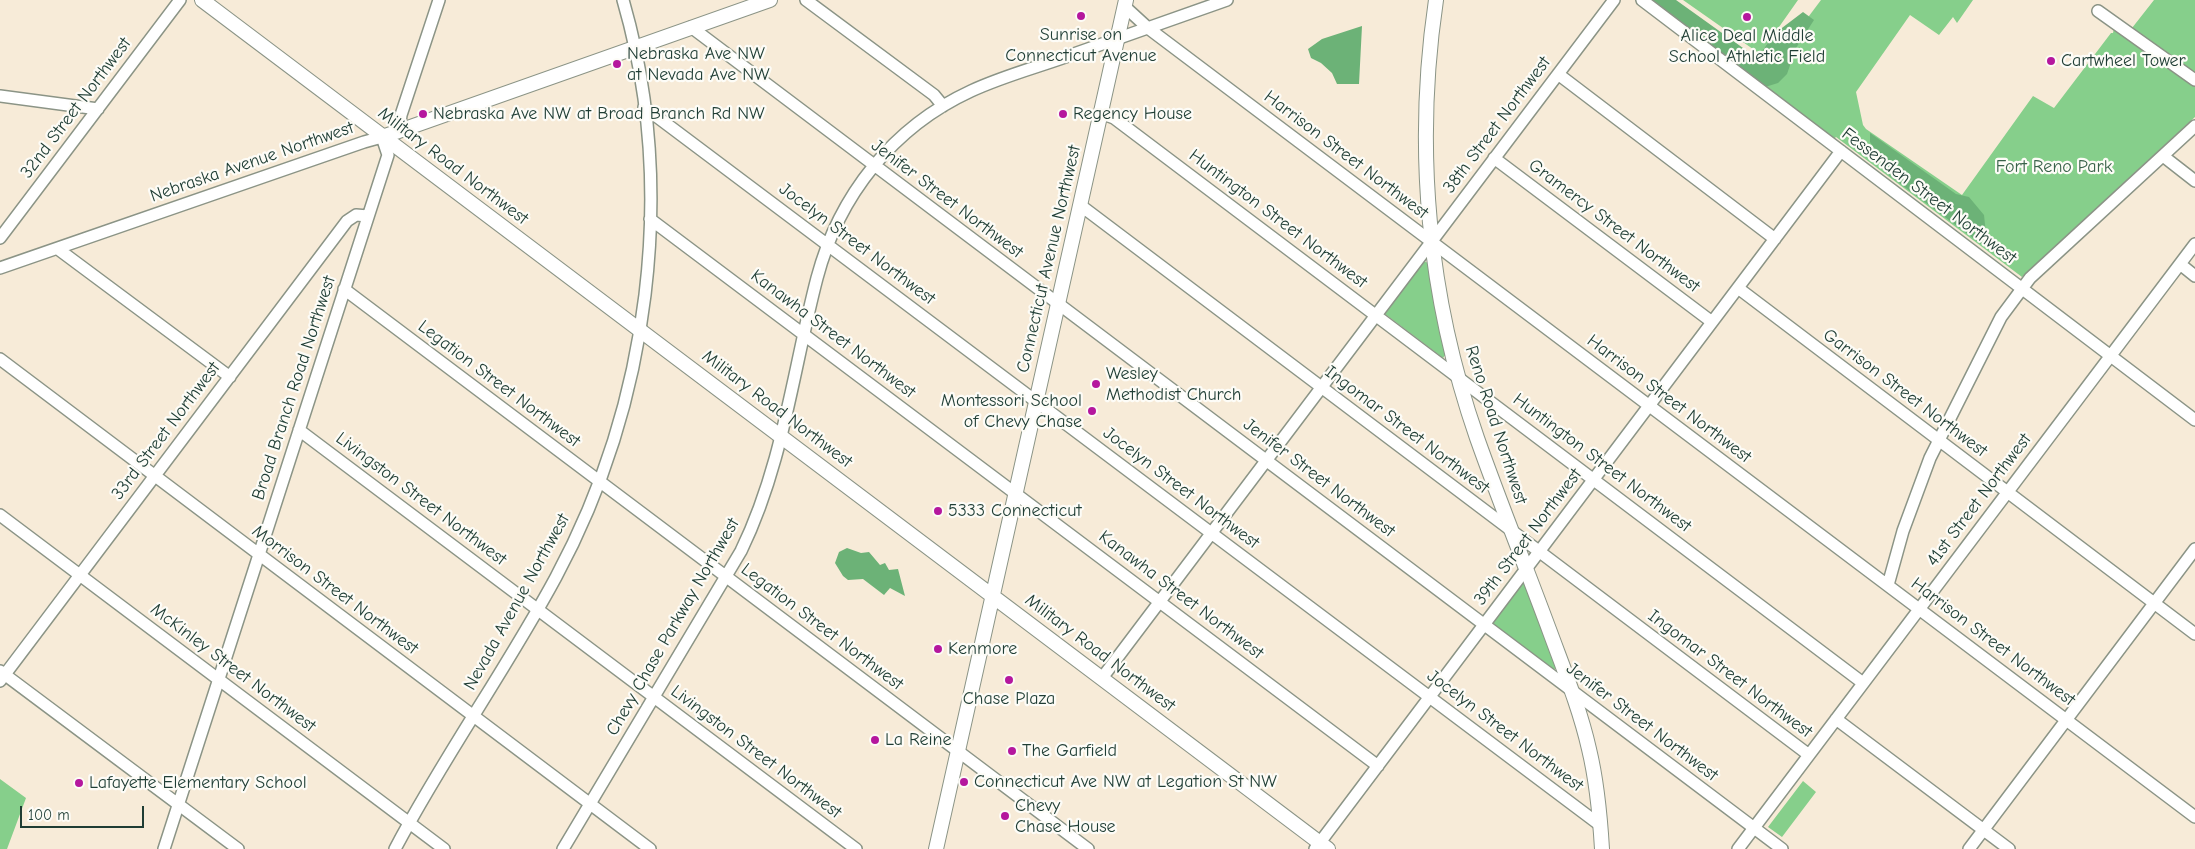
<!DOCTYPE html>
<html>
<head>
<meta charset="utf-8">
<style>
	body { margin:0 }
	#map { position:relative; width:2195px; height:849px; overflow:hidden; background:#f7ebd8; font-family:"Comic Neue",sans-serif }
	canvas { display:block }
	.scale { position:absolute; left:20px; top:806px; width:124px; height:22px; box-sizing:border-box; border:2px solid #1f3d34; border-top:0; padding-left:6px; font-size:15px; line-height:18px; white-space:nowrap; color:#1f3d34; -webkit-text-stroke:4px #fdfcf7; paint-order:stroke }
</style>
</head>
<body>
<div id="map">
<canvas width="2195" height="849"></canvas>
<div class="scale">100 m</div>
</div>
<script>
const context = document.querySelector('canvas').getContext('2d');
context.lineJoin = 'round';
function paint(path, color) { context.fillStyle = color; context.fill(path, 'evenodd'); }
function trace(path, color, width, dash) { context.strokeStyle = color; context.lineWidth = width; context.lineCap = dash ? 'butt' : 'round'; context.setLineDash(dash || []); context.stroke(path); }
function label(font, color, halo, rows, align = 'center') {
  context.font = font + ' "Comic Neue",sans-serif'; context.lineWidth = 4.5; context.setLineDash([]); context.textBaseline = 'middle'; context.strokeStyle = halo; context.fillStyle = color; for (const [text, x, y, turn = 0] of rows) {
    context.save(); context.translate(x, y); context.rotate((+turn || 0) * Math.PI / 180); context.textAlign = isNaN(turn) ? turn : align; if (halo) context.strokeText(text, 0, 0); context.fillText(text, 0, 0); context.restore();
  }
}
paint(new Path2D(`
	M1683 0H1798L1760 54Z
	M1821 0H1973L1957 23 1953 17 1939 35 1910 15 1856 92 1863 125 1866 129 1962 195 2033 96 2054 108 2111 33H2113L2114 28 2195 86V117L2022 277 1836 137 1834 139 1765 87 1767 86 1761 80Z
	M2154 0H2195V74L2132 28Z
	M1424 261 1428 263 1446 354 1443 358 1385 314Z
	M1525 583 1556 668 1553 670 1493 625 1494 620 1521 584Z
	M0 779 26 798 7 849H0Z
	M1803 781 1816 792 1782 837 1768 827Z`), '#86cf8b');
paint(new Path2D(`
	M1649 0H1676L1757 58 1774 34 1803 12 1814 20 1796 48 1787 74 1778 83 1765 87Z
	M1362 26 1359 84H1337L1332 73 1321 63 1311 58 1308 49 1322 39Z
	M1870 133 1956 194 1969 197 1984 215 1986 234 1981 244 1883 171 1884 162 1870 142Z
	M847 548 861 553 869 552 880 565 885 563 889 570 898 569 905 596 890 588 884 595 863 579 848 580 843 576 835 563 839 552Z`), '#6cb277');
const minor = new Path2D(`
	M806 0 934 95 943 106
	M1642 0 2195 420
	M1124 6 1148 28 2195 817
	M2098 11 2195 80
	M691 27 1782 849
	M1558 74 1775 239
	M0 96 98 109
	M644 107 1600 825
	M1101 113 1114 118 1863 683
	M399 131 401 115 439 0
	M2163 156 2195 181
	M1494 158 1712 322
	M1080 205 1809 755
	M650 219 1378 766
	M0 238 180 0
	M58 249 230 377
	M2180 264 2195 276
	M0 268 364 142 382 137 388 155 164 849
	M1738 288 2195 634
	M344 289 1088 849
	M0 359 650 849
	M299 430 856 849
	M0 515 444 849
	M1888 585 1903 531 1930 458 2001 317 2030 278 2195 126
	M0 671 238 849
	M1102 678 1614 0
	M0 681 347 221 356 215 368 216
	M1836 719 2009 849
	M395 849C444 756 506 670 556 577 649 404 678 190 623 0
	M563 849 741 551C783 465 793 370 817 278 839 195 893 127 971 91 1003 76 1038 67 1071 55 1123 37 1175 18 1227 0
	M1315 849 1841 151
	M1738 849 2195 244
	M1969 849 2195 549`);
const major = new Path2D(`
	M202 0 1328 849
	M1436 0C1414 148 1428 297 1477 438 1500 503 1526 567 1550 632 1564 670 1580 709 1589 749 1597 782 1600 815 1602 849
	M382 137 770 0
	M936 849 1126 0`);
trace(minor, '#8b9486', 14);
trace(major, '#8b9486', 16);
trace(minor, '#fff', 11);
trace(major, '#fff', 14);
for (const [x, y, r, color] of [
	[1081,16,5,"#b5179e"],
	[1747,17,5,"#b5179e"],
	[2051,61,5,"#b5179e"],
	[617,64,5,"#b5179e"],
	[423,114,5,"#b5179e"],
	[1063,114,5,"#b5179e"],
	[1096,384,5,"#b5179e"],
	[1092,411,5,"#b5179e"],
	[938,511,5,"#b5179e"],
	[938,649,5,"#b5179e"],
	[1009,680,5,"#b5179e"],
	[875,740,5,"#b5179e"],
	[1012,751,5,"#b5179e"],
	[964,782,5,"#b5179e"],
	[79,783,5,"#b5179e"],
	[1005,816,5,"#b5179e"]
]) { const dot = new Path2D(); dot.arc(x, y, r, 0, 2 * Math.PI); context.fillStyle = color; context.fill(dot); trace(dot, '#fdfcf7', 2); }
label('18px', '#1f3d34', '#fdfcf7', [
	["Sunrise on",1081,35,"center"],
	["Connecticut Avenue",1081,56,"center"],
	["Alice Deal Middle",1747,36,"center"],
	["School Athletic Field",1747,57,"center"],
	["Nebraska Ave NW",627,54],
	["at Nevada Ave NW",627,75],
	["Cartwheel Tower",2061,61],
	["Nebraska Ave NW at Broad Branch Rd NW",433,114],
	["Regency House",1073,114],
	["Wesley",1106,374],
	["Methodist Church",1106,395],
	["Montessori School",1082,401,"right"],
	["of Chevy Chase",1082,422,"right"],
	["5333 Connecticut",948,511],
	["Kenmore",948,649],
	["Chase Plaza",1009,699,"center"],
	["La Reine",885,740],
	["The Garfield",1022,751],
	["Connecticut Ave NW at Legation St NW",974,782],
	["Lafayette Elementary School",89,783],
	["Chevy",1015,806],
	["Chase House",1015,827]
], 'left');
label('18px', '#1f3d34', '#fdfcf7', [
	["32nd Street Northwest",76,108,-53],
	["38th Street Northwest",1497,125,-53],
	["Harrison Street Northwest",1346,155,37],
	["Nebraska Avenue Northwest",252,162,-19],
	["Military Road Northwest",453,166,37],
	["Fessenden Street Northwest",1929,196,37],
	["Jenifer Street Northwest",947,199,37],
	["Huntington Street Northwest",1278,219,37],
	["Gramercy Street Northwest",1614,226,37],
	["Jocelyn Street Northwest",857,244,37],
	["Connecticut Avenue Northwest",1049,259,-77],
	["Kanawha Street Northwest",833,334,37],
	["Legation Street Northwest",499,384,37],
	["Broad Branch Road Northwest",294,388,-72],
	["Garrison Street Northwest",1905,393,37],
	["Harrison Street Northwest",1669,399,37],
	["Military Road Northwest",777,409,37],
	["Reno Road Northwest",1496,425,72],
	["Ingomar Street Northwest",1407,430,37],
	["33rd Street Northwest",166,431,-53],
	["Huntington Street Northwest",1602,463,37],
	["Jenifer Street Northwest",1319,478,37],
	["Jocelyn Street Northwest",1181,488,37],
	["Livingston Street Northwest",421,499,37],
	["41st Street Northwest",1979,500,-53],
	["39th Street Northwest",1528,537,-53],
	["Morrison Street Northwest",335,590,37],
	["Kanawha Street Northwest",1181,595,37],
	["Nevada Avenue Northwest",517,602,-61],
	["Chevy Chase Parkway Northwest",673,627,-60],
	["Legation Street Northwest",822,627,37],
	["Harrison Street Northwest",1993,642,37],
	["Military Road Northwest",1100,653,37],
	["McKinley Street Northwest",233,668,37],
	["Ingomar Street Northwest",1730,674,37],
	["Jenifer Street Northwest",1642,722,37],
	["Jocelyn Street Northwest",1505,731,37],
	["Livingston Street Northwest",756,752,37]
]);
label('18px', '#39624a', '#fdfcf7', [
	["Fort Reno Park",2054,167]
]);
</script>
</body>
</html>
